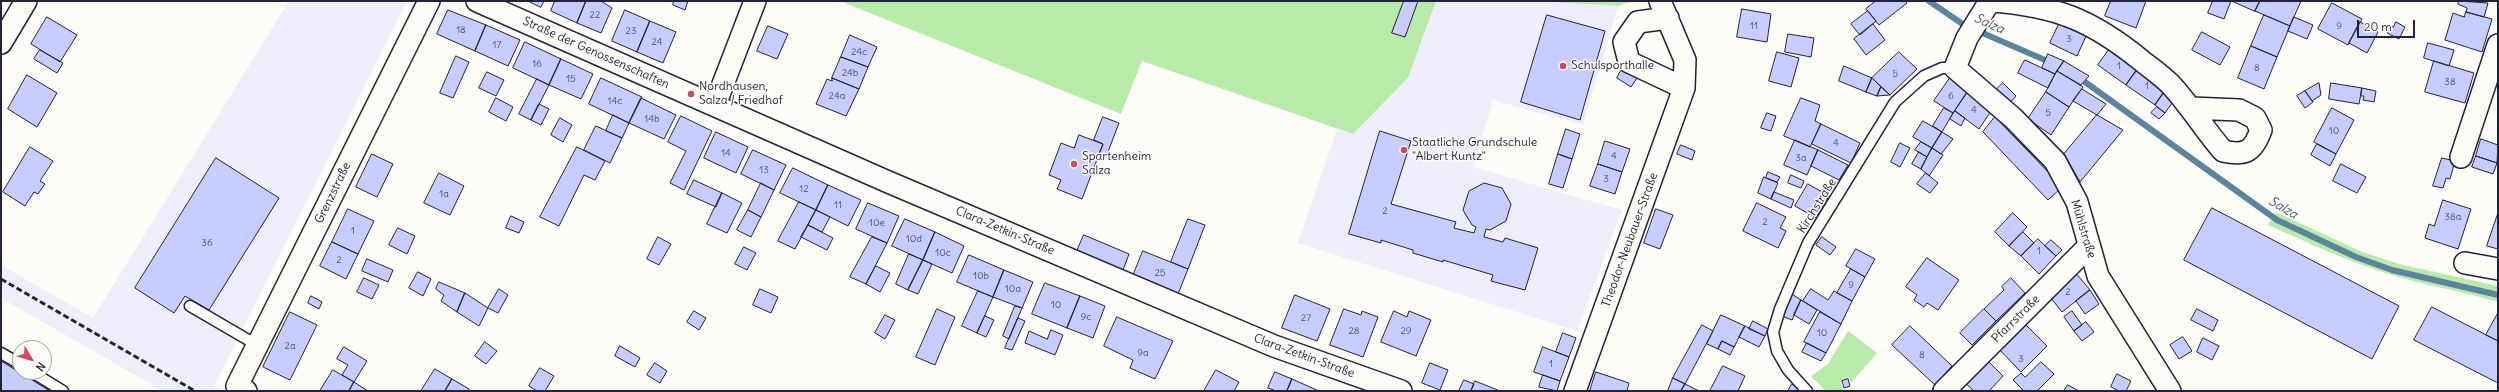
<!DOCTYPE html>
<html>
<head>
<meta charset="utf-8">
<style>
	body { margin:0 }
	#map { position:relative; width:2499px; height:392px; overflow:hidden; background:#fdfcf7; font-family:Delius,sans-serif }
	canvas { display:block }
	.frame { position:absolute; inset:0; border:2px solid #22223b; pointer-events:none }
	.north { position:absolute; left:12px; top:340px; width:40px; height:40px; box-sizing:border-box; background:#fdfcf7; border:1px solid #a5a5ac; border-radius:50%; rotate:128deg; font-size:11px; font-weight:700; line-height:16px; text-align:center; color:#22223b }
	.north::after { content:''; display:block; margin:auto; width:14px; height:18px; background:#d1495b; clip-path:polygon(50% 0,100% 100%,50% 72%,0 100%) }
	.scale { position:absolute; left:2357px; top:20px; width:58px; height:18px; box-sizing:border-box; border:2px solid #22223b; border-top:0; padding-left:5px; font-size:12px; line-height:14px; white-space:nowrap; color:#22223b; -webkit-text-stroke:3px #fdfcf7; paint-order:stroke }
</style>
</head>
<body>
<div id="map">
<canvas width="2499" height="392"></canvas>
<div class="frame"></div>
<div class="north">N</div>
<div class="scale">20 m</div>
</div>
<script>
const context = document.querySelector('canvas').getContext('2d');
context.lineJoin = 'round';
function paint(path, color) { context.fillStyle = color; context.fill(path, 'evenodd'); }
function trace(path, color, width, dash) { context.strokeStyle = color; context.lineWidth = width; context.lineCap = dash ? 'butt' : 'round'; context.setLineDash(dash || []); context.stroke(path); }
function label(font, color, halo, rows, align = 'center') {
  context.font = font + ' Delius,sans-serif'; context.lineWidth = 3; context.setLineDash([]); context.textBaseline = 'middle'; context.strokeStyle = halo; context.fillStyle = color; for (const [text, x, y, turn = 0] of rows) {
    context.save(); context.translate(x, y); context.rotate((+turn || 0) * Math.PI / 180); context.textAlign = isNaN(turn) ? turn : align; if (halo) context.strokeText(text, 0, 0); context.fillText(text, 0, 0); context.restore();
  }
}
paint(new Path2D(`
	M289 1H407L214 386 223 391H163L1 298V265L93 318Z
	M1436 1H1535L1618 6 1583 125 1493 100 1473 167 1622 210 1577 331 1298 243 1337 129 1353 134 1408 79Z`), '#edeef9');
paint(new Path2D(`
	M840 1H1436L1408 78 1353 134 1142 61 1121 114Z
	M1535 1H1633L1618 6Z
	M2276 212 2360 251 2399 264 2498 286V302C2463 291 2427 286 2392 275 2349 262 2309 243 2268 225Z
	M1848 331 1877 353 1851 383 1849 378 1840 380 1843 391H1826L1811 376 1828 364Z`), '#b8eaaa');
trace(new Path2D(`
	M1929 1 1964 25 2045 60
	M2085 82 2277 220 2356 257 2392 270 2498 295`), '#5b849f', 6);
const building = new Path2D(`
	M528 1H544L541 7Z
	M555 1H586L577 23 551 11Z
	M586 1H601L612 8 601 33 577 23Z
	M674 1H688L685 10 673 5Z
	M1404 1H1418L1405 37 1392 33Z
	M1876 1H1905L1907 3 1879 25 1866 9Z
	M2111 1H2146L2136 28 2105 16Z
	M2213 1H2231L2224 19 2208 13Z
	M2232 1H2260L2255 11Z
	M2260 1H2301L2290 26 2255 11Z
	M2459 1 2488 3 2484 17 2466 12 2467 8 2458 4Z
	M2332 3 2362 19 2348 45 2318 29Z
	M1742 9 1771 14 1767 42 1737 37Z
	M448 10 486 25 475 51 437 34Z
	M625 10 650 21 637 52 612 41Z
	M1868 11 1876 21 1860 35 1851 24Z
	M2466 12 2492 19 2482 52 2445 40 2453 13 2464 17Z
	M1547 15 1605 31 1580 120 1521 102Z
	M2264 15 2290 26 2277 57 2251 46Z
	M47 17 77 35 60 62 31 44Z
	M2294 17 2313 25 2307 39 2288 31Z
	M650 21 676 32 663 63 637 52Z
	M2060 22 2087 34 2077 56 2050 43Z
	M2360 22 2378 32 2367 53 2349 43Z
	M2396 22 2405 27 2399 39 2387 33 2390 26 2393 27Z
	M1873 24 1885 40 1866 55 1854 39Z
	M486 25 520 40 508 66 475 51Z
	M768 26 788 34 777 59 757 51Z
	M2202 32 2230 47 2220 65 2192 50Z
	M1788 34 1814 38 1811 57 1785 52Z
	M850 35 877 47 868 67 841 57Z
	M525 42 561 59 549 85 513 68Z
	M2428 43 2454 50 2449 66 2424 58Z
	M2251 46 2277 57 2264 89 2238 78Z
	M2111 47 2139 67 2126 85 2098 65Z
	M40 50 63 63 57 73 34 59Z
	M1777 52 1799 58 1791 87 1769 81Z
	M1899 52 1917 69 1890 95 1872 78Z
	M2048 54 2064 61 2055 74 2042 68Z
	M456 56 469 62 453 98 440 93Z
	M841 57 868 67 859 89 832 78Z
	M561 59 593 74 581 99 549 85Z
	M2025 60 2055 74 2048 88 2018 73Z
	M2064 61 2089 76 2081 85 2057 71Z
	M2434 61 2474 73 2465 103 2425 92Z
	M1844 66 1872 78 1866 92 1839 81Z
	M2139 67 2167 88 2155 105 2126 85Z
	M1622 69 1637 78 1631 87 1617 78Z
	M2057 71 2083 87 2069 107 2046 92Z
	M487 72 504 80 496 96 479 88Z
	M27 75 57 93 37 127 8 109Z
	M601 78 642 97 629 123 589 104Z
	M832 78 859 89 846 116 816 104 827 79 832 81Z
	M1872 78 1881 87 1877 96 1866 92Z
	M1950 78 1968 91 1953 113 1934 101Z
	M537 79 549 85 531 120 519 114Z
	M2003 83 2016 96 2010 103 1996 90Z
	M2319 83 2321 95 2312 101 2305 91Z
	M2331 83 2362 88 2359 104 2329 99Z
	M1881 87 1890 95 1877 96Z
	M2362 88 2376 91 2374 102 2363 100 2364 96H2361Z
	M2082 89 2106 104 2097 115 2073 101Z
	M1968 91 1993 108 1979 129 1955 111Z
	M2305 91 2313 102 2305 108 2297 96Z
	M2046 92 2069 107 2051 135 2028 119Z
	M2164 92 2174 100 2165 113 2155 105Z
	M496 98 513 107 506 121 489 112Z
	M641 98 676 115 664 139 629 123Z
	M1801 98 1820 105 1815 121 1821 124 1810 147 1784 136Z
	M539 104 549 109 541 125 531 120Z
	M2157 107 2165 113 2159 119 2151 113Z
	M1944 108 1953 113 1942 132 1933 126Z
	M2332 108 2354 120 2336 154 2314 142Z
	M1955 111 1965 118 1961 126 1950 119Z
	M1767 113 1776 116 1771 131 1761 128Z
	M613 115 629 123 622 138 606 131Z
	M2097 115 2123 130 2080 182 2064 154Z
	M681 116 712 131 684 190 670 183 686 151 668 142Z
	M1103 117 1119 123 1106 157 1099 154 1103 144 1094 140Z
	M1995 117 2051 175 2060 189 2048 200 1983 132Z
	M560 118 572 125 563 142 551 135Z
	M1923 121 1942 132 1932 148 1913 137Z
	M1821 124 1860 143 1851 163 1812 144Z
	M596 126 622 138 610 163 584 150Z
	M1566 129 1580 134 1572 159 1558 154Z
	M1380 131 1411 141 1391 204 1456 222 1454 228 1474 233 1476 227 1472 225 1463 210 1469 191 1484 183 1502 188 1511 204 1506 221 1490 230 1486 229 1484 237 1503 242 1505 238 1538 248 1525 290 1491 281 1493 275 1443 260V262L1413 253V250L1381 240V243L1349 234Z
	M716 132 748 147 736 173 704 158Z
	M1942 132 1953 139 1941 154 1932 148Z
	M1079 135 1103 144 1082 199 1057 189 1061 180 1049 175 1061 143 1074 148Z
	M2481 139 2498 145 2497 163 2476 156Z
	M1795 140 1818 150 1807 175 1784 165Z
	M1605 141 1630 149 1622 172 1598 164Z
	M1921 142 1932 148 1927 157 1915 150Z
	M1900 143 1910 148 1900 167 1891 162Z
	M2317 144 2336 154 2330 166 2311 155Z
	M1681 145 1695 151 1692 160 1677 154Z
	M30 147 53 161 40 181 45 184 38 194 34 192 25 206 3 192Z
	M577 147 605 161 595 180 584 175 559 226 540 217Z
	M1932 148 1943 155 1929 176 1921 169Z
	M753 150 786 165 774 190 741 174Z
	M1818 150 1848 165 1839 180 1811 166Z
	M1919 152 1927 157 1921 169 1912 164Z
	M372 154 393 164 377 197 356 187Z
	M1558 154 1572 159 1563 188 1549 184Z
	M2476 156 2497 163 2493 174 2472 167Z
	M216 158 279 198 209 310 185 296 174 313 135 288Z
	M2442 158 2455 161 2450 179 2446 178 2443 188 2433 186Z
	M1598 164 1622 172 1615 194 1590 186Z
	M2341 164 2366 177 2357 193 2333 181Z
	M793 168 828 185 816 210 780 193Z
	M1768 172 1780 177 1777 182 1766 178Z
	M439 173 464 186 450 215 424 203Z
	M1926 173 1938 183 1930 193 1917 184Z
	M1791 175 1804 181 1801 188 1788 183Z
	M1764 177 1778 183 1771 199 1758 193Z
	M694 180 722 193 716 207 687 194Z
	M761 183 774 190 761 217 748 210Z
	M1808 184 1829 196 1816 218 1795 206Z
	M828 185 861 200 848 226 816 210Z
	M1774 192 1794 200 1791 208 1771 199Z
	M722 193 742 203 727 233 707 224Z
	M2443 200 2471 209 2458 249 2425 238 2429 224 2434 226Z
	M799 202 816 210 795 249 778 241Z
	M868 203 899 216 887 243 856 229Z
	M1757 203 1786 217 1780 228 1786 231 1778 248 1743 231Z
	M2212 208 2399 306 2372 359 2184 260Z
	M348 209 374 221 358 254 332 242Z
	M1656 209 1673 215 1660 249 1644 243Z
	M748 210 761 217 751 237 737 230Z
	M816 210 830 217 822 232 808 225Z
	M2013 213 2027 227 2009 246 1995 232Z
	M2498 213V249L2487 246Z
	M511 216 524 222 519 233 506 228Z
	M905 219 935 232 923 260 892 246Z
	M1188 219 1205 225 1188 269 1171 262Z
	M808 225 833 238 827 250 801 237Z
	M398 228 415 236 407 254 389 245Z
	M935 232 964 246 952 273 923 260Z
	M2023 232 2034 243 2021 256 2009 246Z
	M1084 235 1129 254 1123 270 1077 251Z
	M658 237 671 244 659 265 647 259Z
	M872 237 887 243 866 284 850 277Z
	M1822 237 1836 247 1830 255 1816 245Z
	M2038 239 2056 256 2039 274 2021 256Z
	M2051 240 2062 250 2056 256 2045 246Z
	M332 242 358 254 346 279 320 266Z
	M744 247 756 253 747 270 735 264Z
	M1856 249 1875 259 1865 277 1846 266Z
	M1143 251 1188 269 1178 294 1133 276Z
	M909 254 923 260 908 290 896 284Z
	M969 255 1004 270 993 297 957 282Z
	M1927 258 1959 280 1938 310 1927 303 1924 307 1914 300 1917 295 1906 287Z
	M367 259 393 270 388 282 362 271Z
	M923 260 932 264 918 294 908 290Z
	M876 266 890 273 880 292 866 284Z
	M1851 269 1865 277 1852 301 1837 293Z
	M1004 270 1033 282 1022 308 993 297Z
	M418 272 431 279 423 296 409 288Z
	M2075 272 2090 290 2062 312 2047 293Z
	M364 278 379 285 372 299 357 292Z
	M2011 278 2025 293 1996 321 1984 309 2004 290 2002 287Z
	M439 282 465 293 457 312 441 301 444 295 436 289Z
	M1045 283 1080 296 1067 328 1032 314Z
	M499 289 508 295 498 313 488 308Z
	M760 289 778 297 771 313 753 305Z
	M1811 289 1828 300 1834 291 1852 301 1841 324 1803 301Z
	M2090 290 2099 304 2085 314 2076 301Z
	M978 291 993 297 977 333 962 326Z
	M465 293 488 308 479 326 457 312Z
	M1792 294 1801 300 1792 320 1782 316Z
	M1295 295 1330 309 1317 341 1282 328Z
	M311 296 322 302 319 309 308 303Z
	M1080 296 1105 306 1093 338 1067 328Z
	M1801 300 1817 310 1809 324 1794 315Z
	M1015 306 1022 308 1009 339 1003 336Z
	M2432 307 2498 341V383L2414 340Z
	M937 309 955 317 935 365 916 357Z
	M1344 309 1361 315 1362 311 1378 317 1363 357 1330 345Z
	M1984 309 1996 321 1972 345 1960 333Z
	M2197 309 2218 320 2213 331 2191 320Z
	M694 311 706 318 699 330 687 322Z
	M1394 311 1407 317 1409 311 1431 320 1416 356 1381 342Z
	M2072 311 2082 325 2074 331 2064 317Z
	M290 312 317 325 290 380 263 367Z
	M1820 312 1841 324 1826 353 1804 342Z
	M2498 313V341L2486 335Z
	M885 315 895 320 885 339 875 333Z
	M1721 315 1745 326 1734 347 1722 341 1718 349 1707 344Z
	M985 316 994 320 986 337 977 333Z
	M1117 317 1173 341 1155 379 1130 368 1133 360 1104 346Z
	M1018 318 1025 321 1012 350 1005 348Z
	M1753 321 1768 329 1765 336 1749 329Z
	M2086 322 2094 332 2082 341 2074 331Z
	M2024 323 2047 346 2021 372 1995 345Z
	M1702 325 1713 331 1685 384 1673 378Z
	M1745 326 1765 336 1759 347 1739 337Z
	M1910 326 1952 366 1935 385 1892 345Z
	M1051 330 1063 335 1055 355 1025 343 1029 331 1047 339Z
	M1563 333 1576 338 1569 357 1556 352Z
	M2183 337 2192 351 2179 359 2170 345Z
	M2203 338 2219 346 2212 360 2197 352Z
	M1722 341 1734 347 1730 355 1718 349Z
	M485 342 497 351 486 364 475 356Z
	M1807 343 1826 353 1821 361 1802 352Z
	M620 346 640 358 635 367 615 356Z
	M344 347 367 361 354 382 342 375 348 365 337 359Z
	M1543 347 1569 357 1560 381 1534 372Z
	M1985 358 2003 376 1989 391H1974L1963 381Z
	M1 361 50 391H1Z
	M2041 362 2054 374 2037 391H2024L2013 380 2021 373 2025 377Z
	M655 363 667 371 660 383 647 375Z
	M1430 363 1448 370 1440 390 1422 383Z
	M1723 366 1745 376 1738 391H1710Z
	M540 368 554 376 545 391H537L529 386Z
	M435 369 452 379 445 391H421Z
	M333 370 354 382 349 391H320Z
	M1216 370 1239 382 1234 391H1204Z
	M1275 372 1292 379 1287 391H1276L1268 388Z
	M1596 372 1629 383 1627 391H1590Z
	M2117 374 2131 381 2126 391H2119L2111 387Z
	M1543 375 1560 381 1557 391 1539 387Z
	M1673 378 1685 384 1681 391H1668Z
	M452 379 469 389 468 391H445Z
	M1292 379 1319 391H1287Z
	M1848 379 1850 386 1844 388 1842 381Z
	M1464 380 1474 384 1471 391H1459Z
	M1475 381 1500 391H1471Z
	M354 382 368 391H349Z
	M1685 384 1699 391H1681Z
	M1792 384 1802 391H1788Z
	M2068 385 2079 391H2064Z`);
paint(building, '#c7cdff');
trace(building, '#22223b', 1);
const lane = new Path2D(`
	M190 306 257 345
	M1 353 20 364
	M32 372 63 391
	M1807 391 1788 370 1777 351 1773 332 1780 309 1808 243 1895 102 1924 76 1942 68H1955`);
const street = new Path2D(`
	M477 1 886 181 1274 346 1401 391
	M1990 1 1967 38 1955 68 2013 118 2055 161 2077 202 2098 276 2170 391
	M1993 1C2056 6 2092 20 2142 61 2152 69 2164 77 2172 86 2191 107 2205 130 2223 151 2245 156 2253 152 2261 130L2255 118 2239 110 2191 108
	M1668 18 1638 22 1624 42 1629 62 1684 88
	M1 43 26 1
	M715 105 755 1
	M2461 157 2498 45
	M2465 263 2498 269
	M246 391 237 386 429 1
	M1575 391 1684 88 1685 60 1660 1
	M1944 391 2088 247`);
trace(lane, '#22223b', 13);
trace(street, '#22223b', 24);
trace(lane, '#fdfcf7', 10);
trace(street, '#fdfcf7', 21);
trace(new Path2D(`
	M1 279 195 391`), '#22223b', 3, [6, 3]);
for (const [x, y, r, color] of [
	[1563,66,4,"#d1495b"],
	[691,94,4,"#d1495b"],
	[1404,150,4,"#d1495b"],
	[1074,164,4,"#d1495b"]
]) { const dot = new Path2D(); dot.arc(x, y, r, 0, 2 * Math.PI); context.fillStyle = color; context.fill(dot); trace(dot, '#fdfcf7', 1.5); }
label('10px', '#4b4d6c', null, [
	["22",595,15],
	["11",1754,26],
	["9",2339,26],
	["18",461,30],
	["23",631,31],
	["3",2069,39],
	["24",657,42],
	["17",497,45],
	["24c",859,52],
	["16",537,64],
	["1",2119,66],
	["8",2257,68],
	["24b",850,73],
	["5",1895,74],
	["15",571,79],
	["38",2450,82],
	["1",2147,86],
	["24a",837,96],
	["6",1951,96],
	["14c",615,101],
	["4",1974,110],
	["5",2048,113],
	["14b",652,119],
	["10",2334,131],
	["4",1836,143],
	["14",726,153],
	["4",1614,156],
	["3a",1801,158],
	["13",764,170],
	["3",1606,179],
	["12",804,189],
	["1a",444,194],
	["11",838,205],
	["2",1385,211],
	["38a",2453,217],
	["2",1765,222],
	["10e",877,223],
	["1",353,231],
	["10d",914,239],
	["36",207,243],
	["1",2039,251],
	["10c",943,253],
	["2",339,260],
	["25",1160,273],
	["10b",981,276],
	["9",1851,285],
	["10a",1013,289],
	["2",2068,292],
	["10",1056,305],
	["9c",1086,317],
	["27",1306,318],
	["28",1354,331],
	["29",1406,331],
	["10",1822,333],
	["2a",290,346],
	["9a",1143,353],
	["8",1922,355],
	["3",2021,359],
	["1",1551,364]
]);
label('12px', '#22223b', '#fdfcf7', [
	["Straße der Genossenschaften",596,53,24],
	["Grenzstraße",333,193,-64],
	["Kirchstraße",1817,206,-58],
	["Mühlstraße",2083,229,73],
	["Clara-Zetkin-Straße",1005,231,23],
	["Theodor-Neubauer-Straße",1630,240,-70],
	["Pfarrstraße",2016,319,-45],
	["Clara-Zetkin-Straße",1304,356,20]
]);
label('12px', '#22223b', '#fdfcf7', [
	["Schulsporthalle",1571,66],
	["Nordhausen,",699,87],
	["Salza / Friedhof",699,101],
	["Staatliche Grundschule",1412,143],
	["\"Albert Kuntz\"",1412,157],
	["Spartenheim",1082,157],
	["Salza",1082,171]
], 'left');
label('italic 13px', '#435b75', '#fdfcf7', [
	["Salza",1989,24,24],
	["Salza",2283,208,31]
]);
</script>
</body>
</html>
